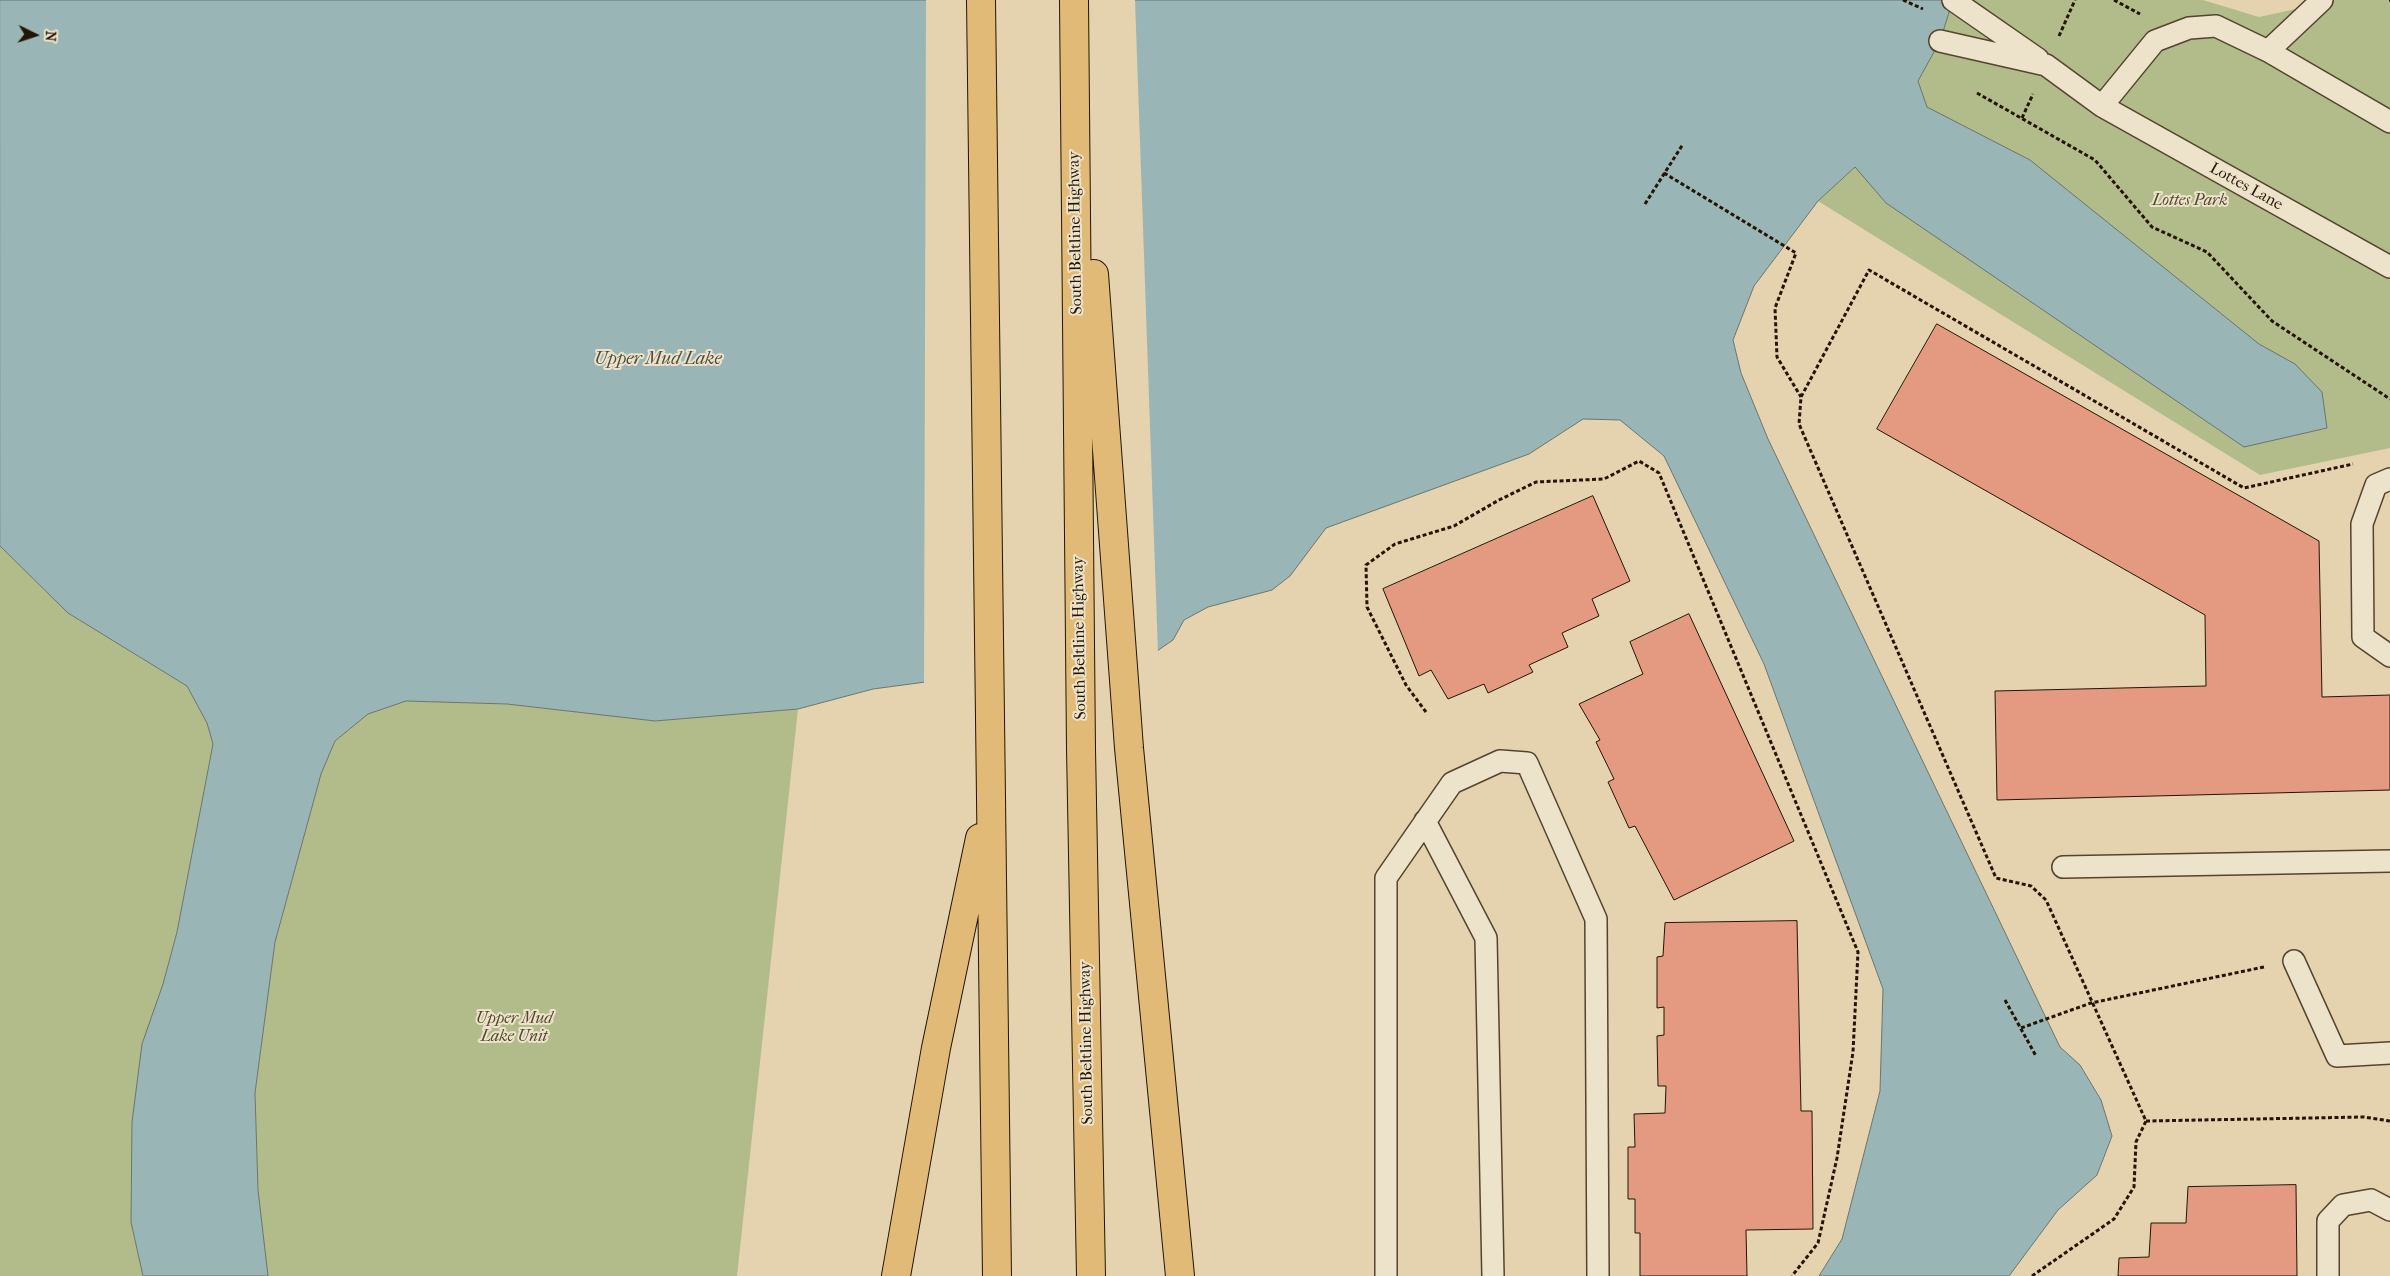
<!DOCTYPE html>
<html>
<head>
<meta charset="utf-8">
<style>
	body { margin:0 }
	#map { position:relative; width:2390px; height:1276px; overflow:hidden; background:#e4d3ae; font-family:"IM FELL French Canon",serif }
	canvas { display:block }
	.north { position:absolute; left:10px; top:10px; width:50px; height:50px; -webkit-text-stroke:4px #ede2ca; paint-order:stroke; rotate:94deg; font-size:14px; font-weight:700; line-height:20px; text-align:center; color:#241403 }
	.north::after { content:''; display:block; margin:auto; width:18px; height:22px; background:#241403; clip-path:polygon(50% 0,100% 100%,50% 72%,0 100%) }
</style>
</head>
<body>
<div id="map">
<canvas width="2390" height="1276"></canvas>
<div class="north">N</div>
</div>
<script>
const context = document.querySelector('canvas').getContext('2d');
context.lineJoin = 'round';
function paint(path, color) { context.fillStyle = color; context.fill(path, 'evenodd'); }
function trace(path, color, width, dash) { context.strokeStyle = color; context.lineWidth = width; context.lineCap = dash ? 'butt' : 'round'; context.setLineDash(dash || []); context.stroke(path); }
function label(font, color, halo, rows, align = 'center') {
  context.font = font + ' "IM FELL French Canon",serif'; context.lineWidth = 4; context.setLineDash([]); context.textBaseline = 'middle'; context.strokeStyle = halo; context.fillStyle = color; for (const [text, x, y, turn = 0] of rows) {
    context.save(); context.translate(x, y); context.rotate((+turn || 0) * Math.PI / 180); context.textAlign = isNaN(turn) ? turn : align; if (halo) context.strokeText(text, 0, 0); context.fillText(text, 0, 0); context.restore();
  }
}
paint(new Path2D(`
	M1953 0H2203L2259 17 2296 9 2305 0H2390V448L2260 475 1818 201 1855 167Z
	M0 546 68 613 187 686 207 723 213 744 177 932 163 984 132 1122 131 1222 143 1276H0Z
	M406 701 507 704 655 721 798 709 737 1276H268L258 1190 255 1093 275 942 321 774 335 741 368 714Z`), '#b2bc8b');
const water = new Path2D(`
	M0 0H1953L1940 41 1918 81 1927 107 2030 160 2259 344 2295 364 2322 392 2327 428 2244 447 1886 203 1855 167 1818 201 1754 286 1733 340 1741 373 1768 439 2060 1047 2080 1065 2101 1100 2112 1136 2097 1175 2058 1210 2009 1276H1819L1842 1239 1880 1091 1883 989 1764 664 1664 456 1620 420 1583 419 1529 454 1326 528 1290 576 1272 590 1208 607 1184 620 1173 640 1157 651 873 689 798 709 655 721 507 704 406 701 368 714 335 741 321 774 275 942 255 1093 258 1190 268 1276H143L131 1222 132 1122 142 1044 163 984 177 932 213 744 207 723 187 686 68 613 0 546Z`);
paint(water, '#9ab5b5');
trace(water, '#6b756e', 1);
paint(new Path2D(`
	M926 0H1135L1158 653 924 685Z`), '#e4d3ae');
const building = new Path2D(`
	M1937 324 2319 541 2322 697 2390 695V790L1997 800 1995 691 2206 686 2205 615 1877 429Z
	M1593 496 1630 581 1592 599 1599 616 1562 633 1568 647 1529 665 1533 672 1488 693 1484 684 1448 699 1431 670 1419 676 1383 589Z
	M1689 614 1794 841 1674 900 1635 826 1629 828 1608 782 1614 779 1596 742 1600 740 1579 704 1643 674 1630 642Z
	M1797 921 1801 1111H1812L1813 1229 1746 1230 1747 1276H1640V1233H1635V1199H1628V1147H1635L1634 1114 1665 1113 1666 1086H1658L1657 1036 1664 1035V1007L1657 1008V957L1663 956 1665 923Z
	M2296 1185 2297 1276H2118L2119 1258 2149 1257 2151 1223H2186L2188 1187Z`);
paint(building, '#e49a80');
trace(building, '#241403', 1);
const service = new Path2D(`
	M1953 0 2038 59
	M1940 41 2046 65 2102 106 2390 267
	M2268 51 2322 0
	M2102 106 2155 41 2189 28 2216 26 2268 51 2390 122
	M2390 479 2376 485 2362 524 2363 637 2390 656
	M1425 821 1486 938 1493 1276
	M2063 867 2390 861
	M2294 961 2337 1056 2390 1053
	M1386 1276V878L1452 783 1500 761 1527 763 1596 919 1598 1276
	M2328 1276V1221L2343 1205 2371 1200 2390 1210`);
const motorway = new Path2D(`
	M981 0 997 1276
	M1074 0 1081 749 1091 1276
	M1094 274 1129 748 1180 1276
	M896 1276 936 1048 980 838`);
trace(service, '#54442e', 24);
trace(motorway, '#241403', 30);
trace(new Path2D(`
	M1903 0 1923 9
	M2114 0 2140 14
	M2389 0H2390
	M2059 36 2075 0
	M1977 93 2095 160 2152 227 2207 252 2272 321 2390 399
	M2022 118 2033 94
	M1664 173 1796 253 1775 308 1777 357 1801 397
	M1645 204 1683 144
	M1426 712 1406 685 1367 607 1366 565 1395 544 1454 526 1499 500 1536 482 1604 479 1639 461 1659 473 1858 952 1853 1052 1837 1158 1818 1243 1792 1276
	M2005 1000 2036 1056
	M2021 1028 2091 1003 2264 967
	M2146 1121 2364 1117 2390 1121
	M2032 1276 2114 1219 2134 1187 2136 1142 2146 1121 2046 900 2031 886 1996 878 1799 424 1801 397 1869 270 2244 488 2353 464`), '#241403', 3, [4, 2.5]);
trace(service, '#ede2ca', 21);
trace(motorway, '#e2ba77', 28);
label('16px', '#241403', '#ede2ca', [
	["Lottes Lane",2246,187,29],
	["South Beltline Highway",1076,233,-91],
	["South Beltline Highway",1080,638,-91],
	["South Beltline Highway",1087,1043,-91]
]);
label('italic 16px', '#4f462c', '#ede2ca', [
	["Lottes Park",2190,201],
	["Upper Mud",514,1019],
	["Lake Unit",514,1037]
]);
label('italic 18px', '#4d4c41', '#ede2ca', [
	["Upper Mud Lake",658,360]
]);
</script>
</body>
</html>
